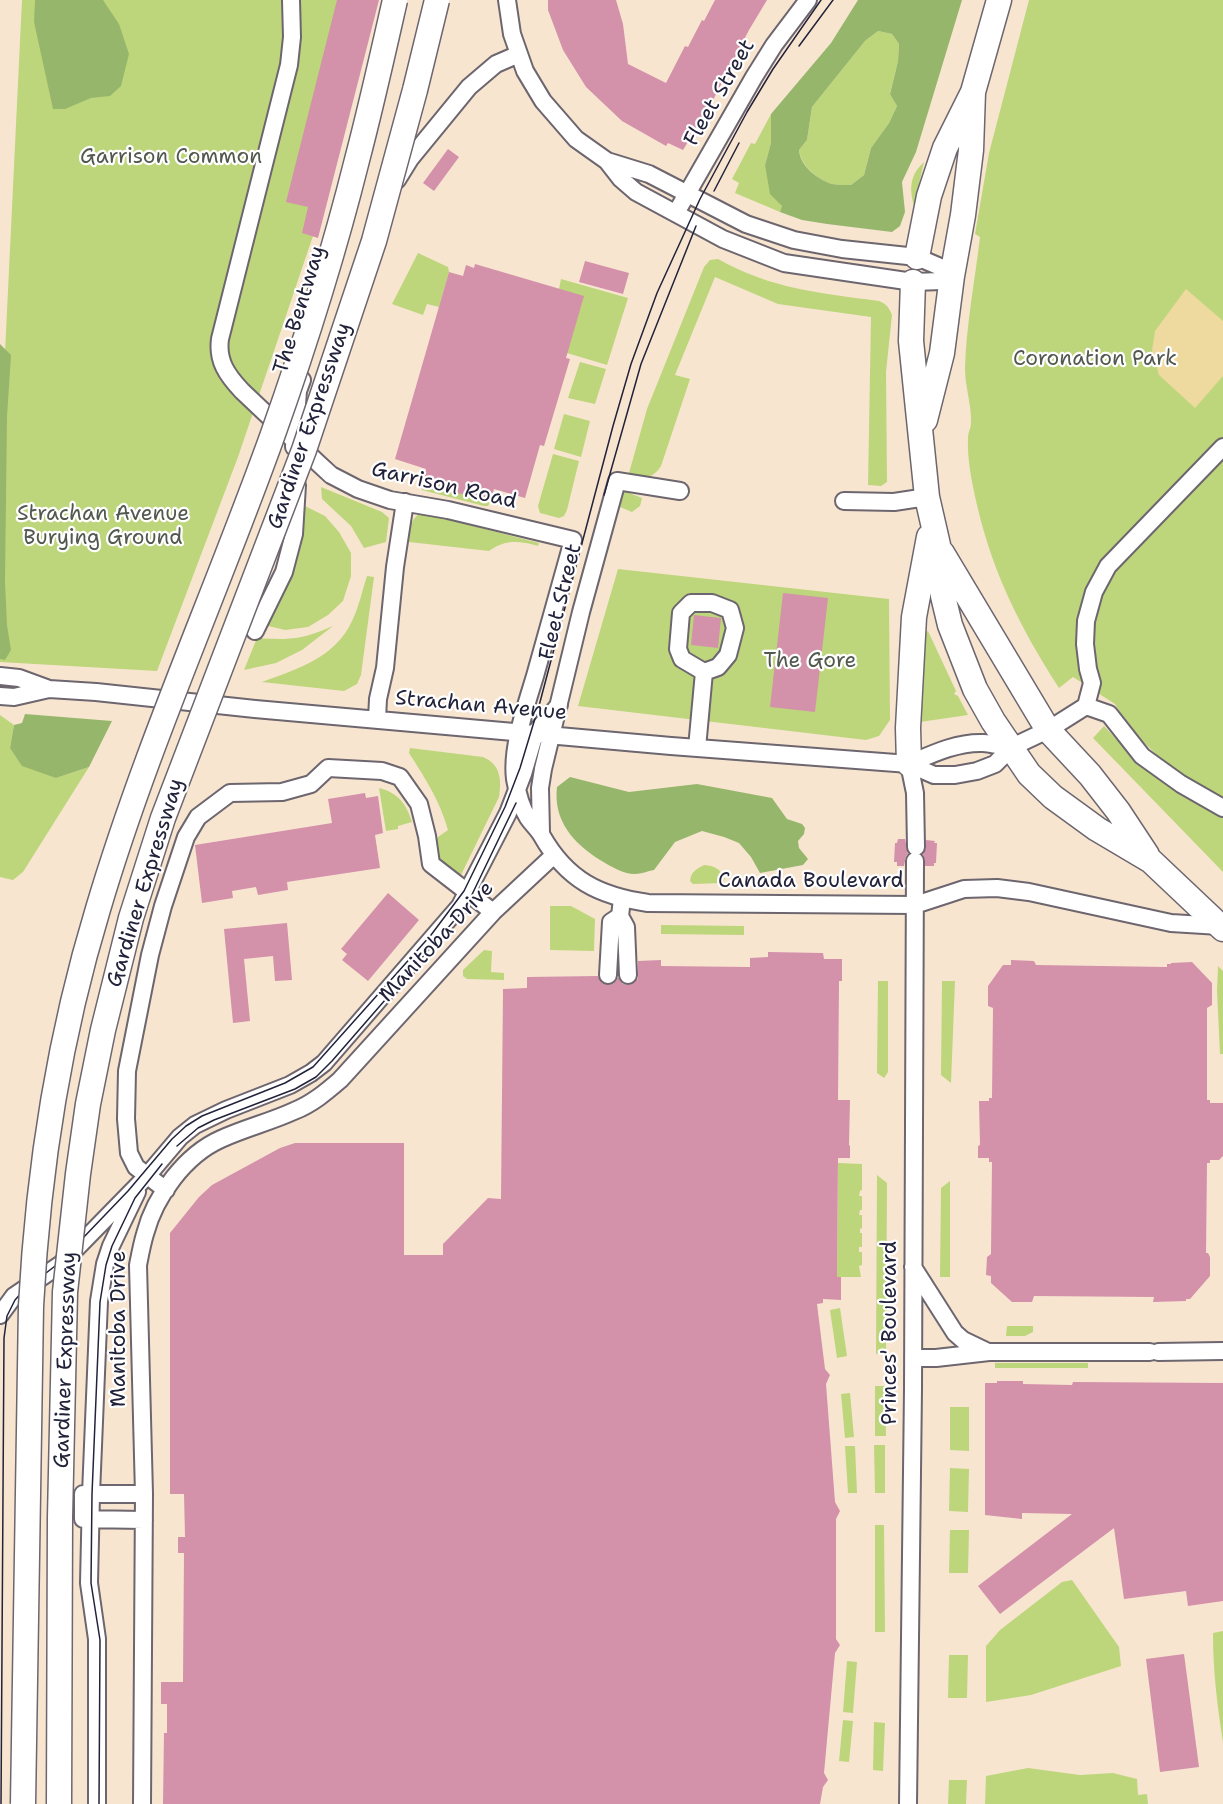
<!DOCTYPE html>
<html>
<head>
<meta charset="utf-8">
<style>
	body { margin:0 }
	canvas { display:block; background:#f7e5d0 }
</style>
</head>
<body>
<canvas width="1223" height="1804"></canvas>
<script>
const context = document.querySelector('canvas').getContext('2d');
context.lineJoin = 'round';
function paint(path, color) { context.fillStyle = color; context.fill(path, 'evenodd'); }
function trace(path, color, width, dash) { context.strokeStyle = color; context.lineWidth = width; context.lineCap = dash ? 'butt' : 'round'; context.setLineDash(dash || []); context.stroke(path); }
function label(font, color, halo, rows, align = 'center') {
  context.font = font + ' "Shantell Sans",sans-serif'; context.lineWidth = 4.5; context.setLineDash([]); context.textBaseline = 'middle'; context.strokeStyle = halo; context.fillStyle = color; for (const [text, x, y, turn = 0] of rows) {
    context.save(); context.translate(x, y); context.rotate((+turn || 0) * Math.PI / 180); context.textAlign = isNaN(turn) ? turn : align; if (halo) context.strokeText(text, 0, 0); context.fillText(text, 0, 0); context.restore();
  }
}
paint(new Path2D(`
	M22 0H374L313 236 238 457 157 671 0 662 3 394Z
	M1029 0H1223V800L1198 787 1158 756 1130 729 1115 704 1073 677 1059 688C1021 629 993 574 977 505 972 483 967 460 968 437 968 432 971 428 971 424 972 406 965 387 965 369 966 326 975 280 980 237L975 234 989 153Z
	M878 31 892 34 899 44 898 61 890 93 897 106 889 123 871 148 864 175 851 185C845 185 838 185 832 184 817 179 801 166 799 150L807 140 812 107 865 41Z
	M771 114V143L765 165 782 207 780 212 735 193 739 183 732 179 751 143 755 144Z
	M924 162 914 206C909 188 910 175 924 162Z
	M418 253 448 267 449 272 439 307 427 304 423 315 392 304Z
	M718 259C771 289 820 293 879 301 887 304 889 308 892 315L886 372 887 482 881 486 868 485 871 317 778 304 715 277 675 375 690 379 661 466C654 477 647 478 634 478L629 473 647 409 704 267 710 260Z
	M561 279 628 298 607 365 567 353 559 289Z
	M580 362 606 369 595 404 568 398Z
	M564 414 590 421 581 457 554 449Z
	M553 454 579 461 567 510 564 516 559 518 540 513 538 506Z
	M422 480 447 487 454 493H467L491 500 488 506H484L422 490Z
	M321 487 382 512 389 518 386 542 364 548 351 526 322 499Z
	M624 491 642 498 640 506 632 512 620 507Z
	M303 505 325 516 339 532 351 553V576L343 601 328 615 308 627 285 630 264 625 278 604 300 544Z
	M419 514H427L539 543 538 546C519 541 506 539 489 551L409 542C410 531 409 521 419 514Z
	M618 569 889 599 890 720 879 736 866 740 578 706Z
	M367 576 374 577 361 675 357 684 344 691 262 682C297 669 335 658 352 621 359 607 362 591 367 576Z
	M333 626 302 650 276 663 244 670 257 638C291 640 301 640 333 626Z
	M928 631 956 691 954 694 958 696 968 715 920 722 926 632Z
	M0 715 14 725 10 748 56 778 89 767 23 872 13 880 0 877Z
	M1104 726 1143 768 1182 796 1223 817V872L1093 738Z
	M410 748 483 757C500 764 502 779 499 797L461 875 437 857 434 843 438 837 448 830C440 801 425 778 409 753Z
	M379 788C398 793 406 803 412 822L398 826V829L386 831Z
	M704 865C715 866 719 868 725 878L723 883 693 884 690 881C691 872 696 869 704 865Z
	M550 906H571L595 919 594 951 550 950Z
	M661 925 744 926V935L661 934Z
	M484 950 492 951 491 972 504 973V980L467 979 463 976V970Z
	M1218 966 1223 971V1054H1220L1217 991Z
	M878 981H888V1072L884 1078 877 1073Z
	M942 981H955L951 1083 941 1075Z
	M838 1163 862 1164V1190L860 1191 859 1196H862V1210H860L859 1215H862V1228L860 1229V1233H862V1247H859V1252H862V1265L859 1266 861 1277H837Z
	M877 1175 887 1183 886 1353 876 1354Z
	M950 1181V1277H940L941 1188Z
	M840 1308 847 1356 837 1358 830 1310Z
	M1007 1326H1033V1332L1025 1336H1006Z
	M995 1363H1088V1368H995Z
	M875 1386H885L886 1436H875Z
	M850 1393 854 1437 845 1438 841 1394Z
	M950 1407H969V1451L950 1450Z
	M874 1445H885V1493H875Z
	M845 1446H855L857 1493H848Z
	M950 1468 969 1469 968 1512 949 1511Z
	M875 1525H884L885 1632H875Z
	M950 1530H969L968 1573H949Z
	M1072 1580 1119 1647 1121 1666 1031 1695 986 1702V1646L1000 1630 1062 1582Z
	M1223 1631V1742C1217 1704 1213 1671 1213 1633Z
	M949 1655H968L967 1698H948Z
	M847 1661 857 1662 853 1713 843 1712Z
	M843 1720 853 1721 849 1762 839 1761Z
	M874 1722 885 1723 883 1771 873 1770Z
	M1028 1768 1080 1775 1113 1773 1137 1779 1138 1795 1147 1794 1148 1804H985L986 1776Z
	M949 1780H967L966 1804H948Z`), '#bed67b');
paint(new Path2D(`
	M35 0H103L119 24 129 54 121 86 110 96 91 98 65 109H53L34 22Z
	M858 0H962L916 152 902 182 905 212 900 226 892 232 827 224 802 220 780 212 782 206 770 194 765 165 771 143V114L831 43ZM878 31 892 34 899 44 898 61 890 94 897 106 889 123 871 148 864 175 851 185C845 185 838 185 832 184 817 179 800 166 799 150L807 140 812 107 865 41Z
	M0 344 11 355 7 417 5 582 7 625 11 650 5 660 0 659Z
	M25 714 112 721 89 767 56 778 22 766 10 748 14 725 22 723Z
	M570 777 629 792 697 784 772 798 787 819 802 824 805 828 804 834 798 841 799 848 808 859 803 865 760 873 751 857 739 843 724 837 702 831 675 842 654 870C648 871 641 874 635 874 623 874 610 866 600 860 573 843 553 820 557 787Z`), '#96b76b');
paint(new Path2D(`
	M1186 289 1223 321V376L1195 408 1159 375 1152 351 1155 331Z`), '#eeda9e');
paint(new Path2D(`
	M337 0H379L318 238 302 233 308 207 286 202Z
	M548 0H616L623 24 628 64 666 83 685 46 688 47 702 20 704 21 715 0H767L749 30 711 104 683 150 668 143 666 146 622 121 586 87 563 50 548 10Z
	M448 149 459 157 434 191 423 183Z
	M585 261 629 273 623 294 579 282Z
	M475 264 584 296 566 358 570 359 544 446 540 445 525 498 494 489 491 500 467 493 463 494 453 493 447 487 422 480 426 469 395 459 449 272 463 276 466 265 474 268Z
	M783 593 828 598 815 712 770 707Z
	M694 615 721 618 718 648 691 645Z
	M365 793 366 798 378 796 383 833 375 835 380 868 287 882 288 890 258 895 256 887 232 891 233 898 202 903 195 845 332 823 328 799Z
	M898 839H905L908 854 906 856 904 866H897V862H894L895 843H897Z
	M926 840 935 841 934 843H937L936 863H934V866H925L923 855 926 847Z
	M388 893 419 920 368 981 342 960 347 954 341 949Z
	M287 923 292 980 275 981 273 956 244 959 250 1021 233 1023 224 929Z
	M768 952 823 953 824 959H842V981H839L838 1100H850L849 1145 850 1146V1158H838L837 1277H841V1300L823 1299V1303L817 1304 825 1369 830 1375 826 1384 835 1502 840 1511 836 1519V1639L840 1645 835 1653 824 1773 828 1780 823 1787 820 1804H163L164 1733H167V1704H161V1682H183L184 1553H178V1537H185L184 1494H170V1233L199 1197 212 1185 280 1148 295 1143H404V1255H443V1244L488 1198 501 1199 503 989 527 988V977L598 976 602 983 608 985 613 984 618 977 623 984 629 985 638 979V961L661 960V966L750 967V958L768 957Z
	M1011 960 1034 961 1036 965 1167 967V964H1171V963L1192 962 1212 983V1005L1207 1008V1100H1210V1103H1223V1156L1219 1160H1210V1163H1207L1206 1253H1208L1210 1257V1276L1190 1299H1186V1301L1153 1302 1154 1297 1034 1296 1032 1302H1012L991 1283V1276L986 1275 987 1257 991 1254 992 1162H989V1158H978V1146L980 1145 979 1101H989V1098H992L993 1008 988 1006V986L1003 965H1011Z
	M997 1381H1023V1384L1072 1385 1073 1382 1223 1383V1601L1188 1606 1186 1591 1124 1599 1114 1528 1000 1614 978 1586 1072 1514 1022 1513V1519L985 1515V1383H997Z
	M1184 1654 1199 1767 1160 1772 1146 1659Z`), '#d491aa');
const minor = new Path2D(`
	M291 0 292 37 289 65 220 339C217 361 227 375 242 391L318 463 331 475 358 489 390 500 448 510 573 540C560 585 548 631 535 676 526 706 511 748 515 779 517 791 521 807 528 818 532 824 538 829 542 836 567 880 599 896 648 903L915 905 964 889 997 888 1029 892 1171 923 1220 926
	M507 0 512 34 525 71 543 101 576 139 607 161 621 179 636 192 723 239 784 263 913 282 942 281 952 276 945 269 917 257 842 249 794 240 746 224 649 174 607 161
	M397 180 410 159 469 87 496 64 519 54
	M676 213 754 77 774 45 808 0
	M294 447 298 391 302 380
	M844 501 894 502 927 497
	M255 631 284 572 294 534 297 485
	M0 676 19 678 49 689
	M0 696 14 697 49 689 96 692 255 709 671 746 909 764 934 775H955L977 771 995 764 1012 747 1048 730 1086 706 1092 683 1088 669 1085 644 1086 621 1094 592 1108 566 1223 447
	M1086 706 1109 714 1142 756 1181 784 1223 808
	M377 719 378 699 385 668 395 567 405 502
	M697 748 704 672 682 659 678 649 681 613 691 603H712L730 610 735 628 728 655 718 667 704 672
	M909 764C932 754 957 742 983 743 993 744 1003 746 1012 747
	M909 764 915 793 916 847
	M541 833 540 788 543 769 581 612 617 481 680 491
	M622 899 620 916 626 927 628 975
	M608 975 611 922 620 916
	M166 1190 136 1167 129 1153 126 1119 127 1071 150 955 163 906 186 837 198 817 230 793 282 792 311 784 328 768 382 771 400 777 419 804 427 836 431 864 493 912
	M913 1267 955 1333 963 1340 988 1352
	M0 1315 14 1296 61 1264 147 1176 180 1137 195 1125 226 1110 290 1085 311 1073 324 1063 460 906 508 813 523 774 535 733 559 705
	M1158 1352 1223 1351
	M913 1358H936L989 1352H1150
	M144 1494H83V1519L144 1520
	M97 1804V1639L89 1583 91 1494 99 1301 105 1264 111 1246 137 1192
	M142 1804 144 1494 138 1265C140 1255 142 1244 145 1234 155 1196 185 1155 221 1139 245 1128 270 1122 294 1111 312 1104 326 1092 340 1080L493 912 553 856
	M908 1804 913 1389 915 861`);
const highway = new Path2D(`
	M917 257 929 196 945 148 973 92 999 0
	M913 282 911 341 927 497 938 545 943 596 950 625 975 689 993 721 1029 774 1053 797 1097 829 1151 861 1223 929
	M925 420 942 353 952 276 963 215 971 150 973 92
	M942 553 1048 730 1090 775 1118 811 1147 855
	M909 764 908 728 914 617 929 537`);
trace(minor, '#6d666f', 20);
trace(highway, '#6d666f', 27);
trace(minor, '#fff', 16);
trace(highway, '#fff', 24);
trace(new Path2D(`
	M799 46 833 0
	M714 191 739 143
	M604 495 641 364 696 226
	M177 1146 198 1128 214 1120 295 1089 316 1077 332 1061 466 907 516 803
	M1 1804 4 1338 7 1316 15 1300 24 1290 59 1263 128 1191 172 1139 186 1126 202 1116 285 1083 313 1067 431 935 464 891 505 807 520 768 540 702 613 426 631 364 657 293 700 199 747 112 773 69 821 0
	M99 1804 100 1640 91 1583 92 1494 100 1302 106 1265 112 1246 135 1198 162 1164`), '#22223b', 1.5);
const highwayBridge = new Path2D(`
	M23 1804 31 1306C38 1172 59 1037 98 909 146 747 216 593 273 434 305 344 334 252 357 160 371 107 383 53 395 0
	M59 1804 60 1517 65 1292 78 1174 88 1104 103 1030 131 918 163 818 304 450 374 241 415 90 437 0`);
trace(highwayBridge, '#6d666f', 27, []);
trace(highwayBridge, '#fff', 24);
label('21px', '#22223b', '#fff', [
	["Fleet Street",720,93,-60],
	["The Bentway",300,310,-73],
	["Gardiner Expressway",310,426,-71],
	["Garrison Road",444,486,13],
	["Fleet Street",561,602,-76],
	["Strachan Avenue",481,706,5],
	["Canada Boulevard",811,882],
	["Gardiner Expressway",146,883,-73],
	["Manitoba Drive",437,942,-47],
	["Manitoba Drive",120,1329,-90],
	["Princes' Boulevard",891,1333,-90],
	["Gardiner Expressway",66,1360,-88]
]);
label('21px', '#51584e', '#fff', [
	["Garrison Common",171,158],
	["Coronation Park",1095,360],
	["Strachan Avenue",103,515],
	["Burying Ground",103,539],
	["The Gore",810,662]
]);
</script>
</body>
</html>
